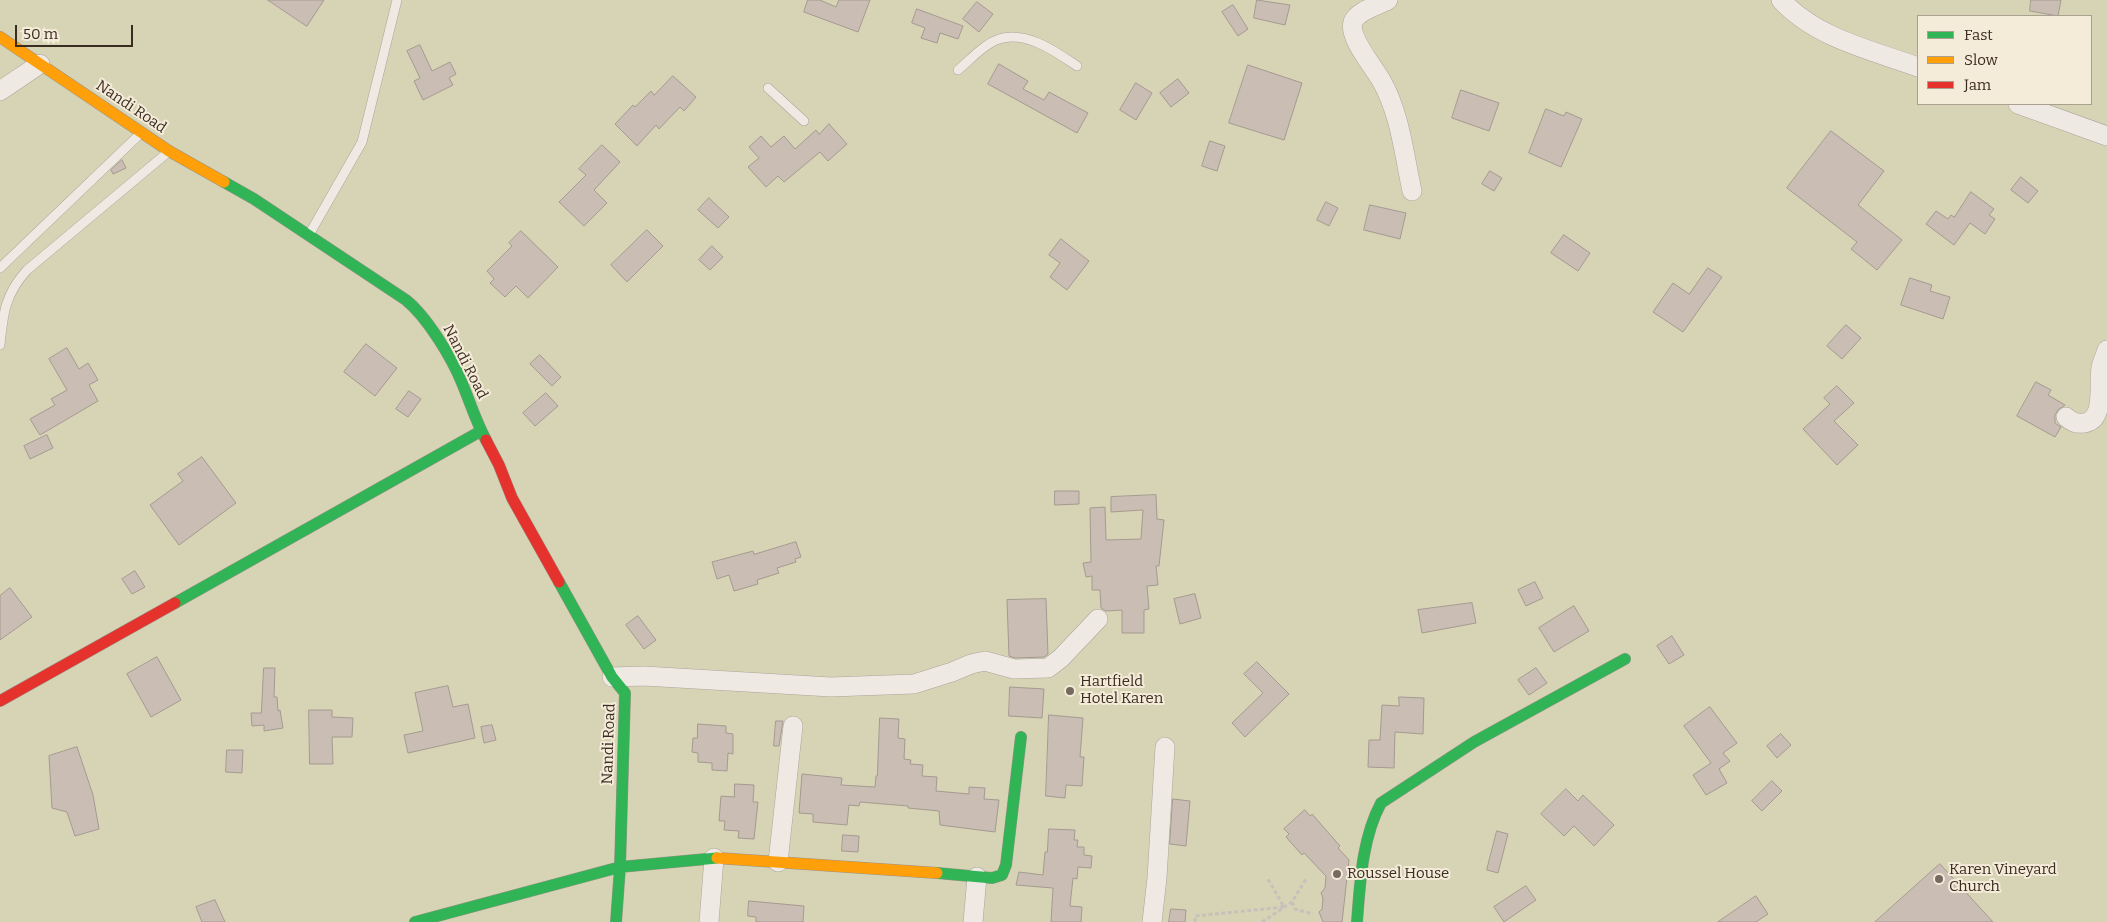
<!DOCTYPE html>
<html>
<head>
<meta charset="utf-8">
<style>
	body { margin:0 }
	#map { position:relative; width:2107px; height:922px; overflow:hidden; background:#e5ded2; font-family:Bitter,serif }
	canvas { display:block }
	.legend { position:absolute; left:1917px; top:15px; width:175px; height:90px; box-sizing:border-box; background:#f5ebd9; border:1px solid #ab9f90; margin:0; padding:6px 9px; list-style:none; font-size:15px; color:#3b2c22 }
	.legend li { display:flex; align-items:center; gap:10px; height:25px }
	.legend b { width:25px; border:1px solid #ab9f90 }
	.scale { position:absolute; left:15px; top:25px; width:118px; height:22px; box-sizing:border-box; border:2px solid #3b2c22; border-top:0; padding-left:6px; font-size:15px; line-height:18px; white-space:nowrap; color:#3b2c22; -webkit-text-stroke:4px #f5ebd9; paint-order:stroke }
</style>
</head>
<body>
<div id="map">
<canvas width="2107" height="922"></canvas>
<ul class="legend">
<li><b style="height:6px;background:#30b455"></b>Fast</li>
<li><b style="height:6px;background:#ff9f0a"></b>Slow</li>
<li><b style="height:6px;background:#e5322d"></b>Jam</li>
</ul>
<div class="scale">50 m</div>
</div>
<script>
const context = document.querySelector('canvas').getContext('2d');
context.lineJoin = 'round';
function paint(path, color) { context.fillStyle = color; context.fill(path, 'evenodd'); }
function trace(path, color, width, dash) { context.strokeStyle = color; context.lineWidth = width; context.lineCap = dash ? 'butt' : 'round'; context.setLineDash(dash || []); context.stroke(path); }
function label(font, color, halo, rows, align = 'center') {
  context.font = font + ' Bitter,serif'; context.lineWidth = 4; context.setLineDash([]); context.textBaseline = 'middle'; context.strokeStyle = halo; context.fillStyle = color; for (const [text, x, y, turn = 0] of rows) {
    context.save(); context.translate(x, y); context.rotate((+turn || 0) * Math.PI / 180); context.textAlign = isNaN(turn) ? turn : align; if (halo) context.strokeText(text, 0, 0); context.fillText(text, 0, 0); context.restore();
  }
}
paint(new Path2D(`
	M0 0H2107V922H0ZM1918 16H2091V104H1918Z`), '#d6d4b5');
const building = new Path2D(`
	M268 0H324L307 26Z
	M808 0H820L836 7 839 0H870L858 32 804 12Z
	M1257 0 1290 5 1285 25 1254 18Z
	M2031 0H2061L2058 16 2030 11Z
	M977 2 993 14 979 32 963 19Z
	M1233 5 1248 29 1238 36 1222 12Z
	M917 9 963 26 958 39 940 33 937 43 921 38 925 28 912 23Z
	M420 45 432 71 450 62 456 74 449 78 453 85 423 100 414 81 420 78 407 51Z
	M999 64 1028 81 1023 89 1044 100 1049 92 1088 113 1077 133 988 84Z
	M1248 65 1302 83 1284 140 1229 123Z
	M673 76 696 97 684 111 680 107 659 129 656 125 637 146 615 124 633 105 635 107 651 91 654 95Z
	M1178 79 1189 93 1171 107 1160 93Z
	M1136 83 1152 93 1136 120 1120 110Z
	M1461 90 1499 103 1489 131 1452 118Z
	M1546 109 1564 116 1566 112 1582 119 1561 167 1529 153Z
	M829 124 847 144 828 161 820 152 784 182 778 176 766 187 748 167 759 158 749 147 761 136 771 147 784 136 795 149 816 130 819 134Z
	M1831 131 1884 171 1858 205 1902 240 1877 270 1851 249 1857 242 1787 188Z
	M1210 141 1225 146 1217 171 1202 166Z
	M602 145 620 162 594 190 607 203 584 226 559 202 586 175 579 169Z
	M122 160 126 168 113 174 111 170Z
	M1490 171 1502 178 1494 191 1482 184Z
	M2021 177 2038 191 2028 203 2011 190Z
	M1971 192 1994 209 1989 215 1995 219 1985 234 1970 223 1954 245 1926 224 1936 211 1948 219 1951 215 1954 217Z
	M709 198 729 217 718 228 698 210Z
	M1326 202 1338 208 1329 226 1317 220Z
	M1370 205 1406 213 1400 239 1364 230Z
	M647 230 663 246 627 282 611 265Z
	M521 231 558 267 528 298 516 286 505 297 490 283 494 279 487 271 512 246 509 243Z
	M1564 235 1590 253 1578 271 1551 253Z
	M1061 239 1089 261 1067 290 1050 277 1060 263 1049 255Z
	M712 246 723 257 710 270 699 260Z
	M1708 268 1722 277 1683 332 1653 312 1673 283 1689 294Z
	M1910 278 1932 285 1930 291 1950 297 1943 319 1901 305Z
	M1846 325 1861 338 1842 359 1827 346Z
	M366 344 397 368 375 396 344 372Z
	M67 348 79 369 88 363 98 380 89 385 98 401 40 435 30 419 55 405 51 399 67 390 49 359Z
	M540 355 561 377 552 386 530 364Z
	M2036 382 2051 390 2048 395 2065 405 2058 410 2055 415V423L2061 427 2055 437 2017 416Z
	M1837 386 1854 403 1834 421 1858 445 1837 465 1803 429 1830 404 1824 398Z
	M409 391 421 399 408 417 396 409Z
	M546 393 558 406 535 426 523 413Z
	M47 435 53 448 30 459 24 446Z
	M202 457 236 503 179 545 150 505 183 481 178 474Z
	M1055 491H1079V504L1055 505Z
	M1156 495 1157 519 1164 520 1159 566H1156L1158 585 1147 586 1149 609 1144 610V633H1122V610L1106 611 1101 608 1100 590H1092V576L1086 577 1083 563 1091 562 1090 508 1105 507 1106 540 1141 539 1143 510 1111 512V497Z
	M796 542 801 557 795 559 796 562 777 568 779 573 757 580 758 584 734 591 729 575 717 579 712 562 753 551 754 554Z
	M135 571 145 587 132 594 122 579Z
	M1535 582 1543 598 1526 606 1518 590Z
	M10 588 32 617 0 640V596Z
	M1195 594 1201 618 1180 624 1174 599Z
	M1046 599 1048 654 1044 657 1015 658 1009 656 1007 600Z
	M1472 603 1476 623 1422 633 1418 610Z
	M1574 606 1589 631 1554 652 1539 628Z
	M638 616 656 640 644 649 626 625Z
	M1672 636 1684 655 1669 664 1657 646Z
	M157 657 181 700 151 717 127 674Z
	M1257 662 1289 694 1245 737 1232 723 1263 693 1244 674Z
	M264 668H275L274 697H277L278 711 280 710 283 728 264 731V725L252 726 251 713H261Z
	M1536 668 1547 683 1529 695 1518 680Z
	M448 686 453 707 468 704 475 738 408 753 404 735 423 731 415 693Z
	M1010 687 1044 689 1042 718 1009 716Z
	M1399 697 1424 698 1423 734 1395 732 1394 768 1368 767 1369 740H1380L1382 705 1399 706Z
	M1710 707 1737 743 1723 753 1730 761 1719 769 1727 783 1706 795 1693 775 1711 763 1684 726Z
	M309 710H332V717L353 718 352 737H332L333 764H310Z
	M1049 715 1083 718 1080 757H1084L1082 786 1066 785 1065 798 1046 796Z
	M880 718 899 719 898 738 905 739 904 759 911 760 910 764 923 765 922 776 937 777 936 791 969 794V787L985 788 984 799 999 800 995 832 940 825 939 811 908 808V806L860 802 859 806 849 805 847 825 813 822V814L799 813 802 774 842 778 841 785 875 787 876 776H877Z
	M776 721H783L779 746H774Z
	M698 724 726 726V733L733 734V754L728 753 727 771 712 770V763L698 762V753L692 752 693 738H697Z
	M492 725 496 740 484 743 481 727Z
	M1781 734 1791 745 1777 758 1767 746Z
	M77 747 93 795 99 829 75 836 67 812 52 808 49 756Z
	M227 750H243L242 773 226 772Z
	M1772 781 1782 791 1762 811 1752 801Z
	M735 784 754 785 753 802H758L754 839 738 838 739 831 724 830 725 821H719L721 796 734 797Z
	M1566 789 1578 801 1583 795 1614 825 1594 846 1574 826 1564 836 1541 814Z
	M1173 799 1190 801 1186 846 1170 844Z
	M1305 810 1310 816 1312 814 1340 846 1338 848 1349 860 1342 922H1323L1319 912 1322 909 1323 898 1321 893 1325 888 1326 876 1304 853 1302 855 1286 837 1289 834 1284 829Z
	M1049 829 1075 830 1074 840H1078L1077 847H1084V855L1092 856 1091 868 1078 867 1077 879 1073 878 1070 906 1082 907 1081 922H1051L1053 888 1016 885 1019 872 1043 875 1045 852H1047Z
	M1497 831 1508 834 1498 873 1487 870Z
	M843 835 859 836 858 852 842 851Z
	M1940 864 1993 922H1875Z
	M1526 886 1536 900 1504 922 1494 907Z
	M1756 896 1768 914 1756 922H1718Z
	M215 900 225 922H202L196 907Z
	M749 901 804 906 803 922H756V917L748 916Z
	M1171 909 1186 910 1185 922H1169Z`);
paint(building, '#cabdb3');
trace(building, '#a69a91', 1);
const lane = new Path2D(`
	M958 70C970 60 984 44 999 39 1026 30 1056 52 1077 66
	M768 88 804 121
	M310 233 362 142 397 0
	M0 268 140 134
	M0 345C3 314 5 294 27 270L167 153`);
const street = new Path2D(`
	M1388 0C1379 5 1357 11 1353 22 1348 37 1373 66 1381 80 1400 113 1404 154 1412 191
	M1781 0C1816 38 1871 50 1918 67
	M0 91 40 64
	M2018 104 2107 136
	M2066 417C2072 422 2076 424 2084 423 2106 420 2098 384 2101 368 2102 362 2105 356 2107 350
	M612 677 644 676 831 687 914 684 952 672 971 664 985 661 1014 669 1048 668 1061 658 1098 619
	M778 862 793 726
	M709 922 714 858
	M973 922 977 877
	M1152 922 1157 878 1165 747`);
const fast = new Path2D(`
	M224 182 254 199 406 300C427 317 452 358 462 383 470 402 476 422 486 440
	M559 582 612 677 625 693 620 867 616 922
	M175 603 481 431
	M937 873 992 878 1002 875 1006 865 1021 737
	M415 922 620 867 717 858
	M1357 922C1360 883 1362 838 1381 803L1474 742 1625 659`);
const slow = new Path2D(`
	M0 37 169 151 224 182
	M717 858 937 873`);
const jam = new Path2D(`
	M486 440 499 465 512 498 559 582
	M0 701 175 603`);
trace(lane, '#aba49a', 10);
trace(street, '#aba49a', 20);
trace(fast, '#9b938a', 12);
trace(slow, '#9b938a', 12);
trace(jam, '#9b938a', 12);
trace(new Path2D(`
	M1292 902 1295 909 1313 914
	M1195 922V916L1284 907 1268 879
	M1262 922 1292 902 1306 879`), '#c6c1ba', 3, [4, 2.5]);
trace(lane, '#eeeae3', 9);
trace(street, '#eeeae3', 19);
trace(fast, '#30b455', 11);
trace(slow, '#ff9f0a', 11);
trace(jam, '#e5322d', 11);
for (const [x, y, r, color] of [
	[1070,691,5,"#766a60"],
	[1337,874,5,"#766a60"],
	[1939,879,5,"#766a60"]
]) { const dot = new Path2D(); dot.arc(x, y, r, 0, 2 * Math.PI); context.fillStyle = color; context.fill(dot); trace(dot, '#f5ebd9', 2); }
label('15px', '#3b2c22', '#f5ebd9', [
	["Nandi Road",131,107,34],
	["Nandi Road",465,362,63],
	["Nandi Road",609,744,-88]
]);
label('15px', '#3b2c22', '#f5ebd9', [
	["Hartfield",1080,682],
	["Hotel Karen",1080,699],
	["Karen Vineyard",1949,870],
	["Church",1949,887],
	["Roussel House",1347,874]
], 'left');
</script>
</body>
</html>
